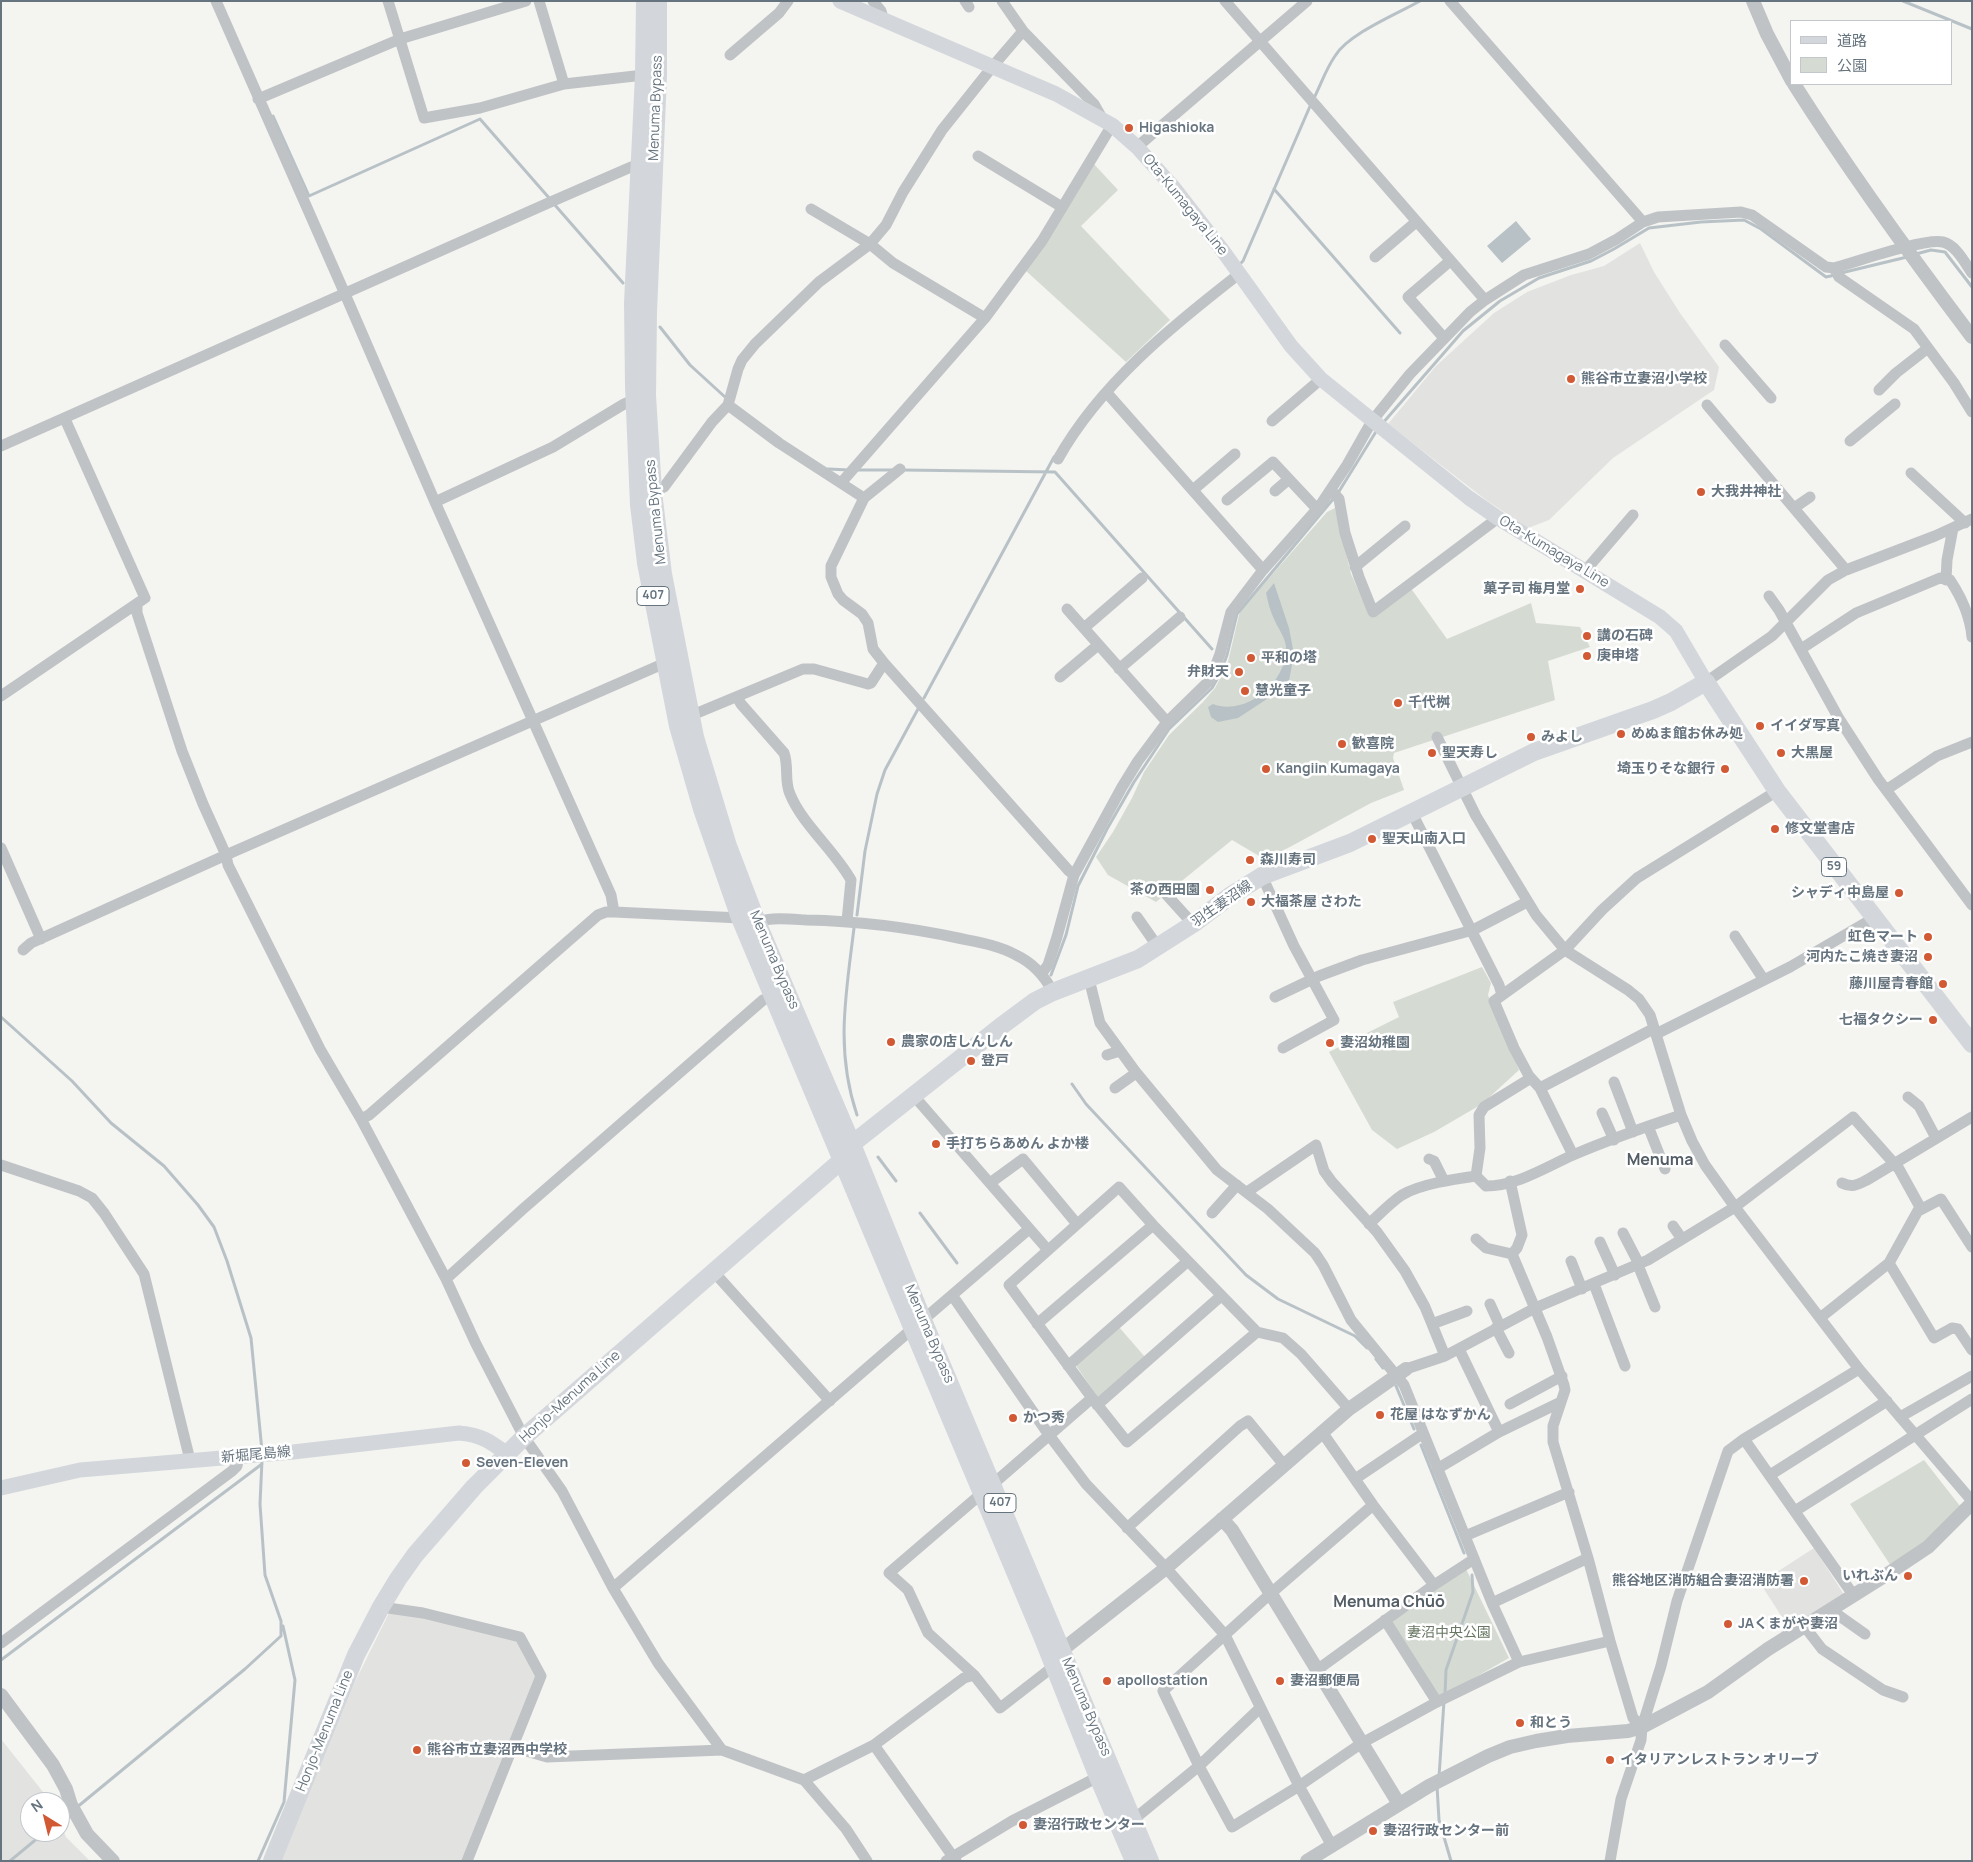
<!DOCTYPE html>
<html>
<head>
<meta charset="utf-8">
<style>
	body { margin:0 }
	#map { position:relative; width:1973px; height:1862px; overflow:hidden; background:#f4f4f1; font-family:Manrope,"Noto Sans JP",sans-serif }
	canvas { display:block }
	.frame { position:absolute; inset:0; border:2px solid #66747f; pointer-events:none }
	.legend { position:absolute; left:1790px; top:20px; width:162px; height:65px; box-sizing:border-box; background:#fff; border:1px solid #c2c7cc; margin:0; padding:6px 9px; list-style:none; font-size:15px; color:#66747f }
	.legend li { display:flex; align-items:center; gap:10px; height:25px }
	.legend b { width:25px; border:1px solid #c2c7cc }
	.north { position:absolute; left:20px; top:1792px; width:50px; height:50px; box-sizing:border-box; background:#fff; border:1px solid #c2c7cc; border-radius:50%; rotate:324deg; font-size:14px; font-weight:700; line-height:20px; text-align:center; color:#66747f }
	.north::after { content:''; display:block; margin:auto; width:18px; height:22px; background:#d15934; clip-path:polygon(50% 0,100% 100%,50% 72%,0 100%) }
</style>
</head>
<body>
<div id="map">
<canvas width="1973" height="1862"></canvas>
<div class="frame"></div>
<ul class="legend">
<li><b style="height:6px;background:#d3d7db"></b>道路</li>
<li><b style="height:14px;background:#d5dbd2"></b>公園</li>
</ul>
<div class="north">N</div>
</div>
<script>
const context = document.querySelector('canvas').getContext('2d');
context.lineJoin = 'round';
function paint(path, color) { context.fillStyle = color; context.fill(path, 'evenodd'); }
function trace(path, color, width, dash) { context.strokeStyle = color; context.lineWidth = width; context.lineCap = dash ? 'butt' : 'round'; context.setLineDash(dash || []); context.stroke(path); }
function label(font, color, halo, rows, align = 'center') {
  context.font = font + ' Manrope,"Noto Sans JP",sans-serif'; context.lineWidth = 5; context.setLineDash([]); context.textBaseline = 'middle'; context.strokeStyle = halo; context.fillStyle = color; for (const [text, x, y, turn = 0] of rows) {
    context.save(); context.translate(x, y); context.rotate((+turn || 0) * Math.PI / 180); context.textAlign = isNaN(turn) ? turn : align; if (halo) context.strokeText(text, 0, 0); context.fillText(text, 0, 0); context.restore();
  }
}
paint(new Path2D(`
	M1640 243 1654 272 1680 313 1719 367 1714 390 1613 458 1549 520 1528 528 1486 500 1388 424 1436 366 1494 313 1527 292 1571 275 1604 266Z
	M1814 1548 1845 1596 1791 1631 1760 1583Z
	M390 1611 468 1627 516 1640 536 1675 464 1861H281L354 1684Z
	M1 1739 51 1802H30V1832H60V1823L66 1837 90 1861H1Z`), '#e2e3e1');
paint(new Path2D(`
	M1093 163 1118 190 1081 226 1170 320 1126 362 1025 270Z
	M1335 508 1351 574 1370 616 1410 587 1447 639 1531 603 1536 623 1580 627 1590 647 1548 661 1555 700 1394 753 1393 758 1404 790 1371 803 1288 848 1268 857H1261L1232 840 1156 902 1108 875 1096 857 1113 832 1132 798 1144 772 1169 735 1203 702 1215 688 1227 666 1239 615 1241 610 1327 512Z
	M1482 967 1491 983 1488 995 1519 1070 1482 1104 1434 1132 1397 1149 1372 1130 1329 1052 1399 1017 1393 1002Z
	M1119 1327 1145 1357 1098 1398 1075 1364Z
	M1924 1460 1960 1506 1924 1544 1891 1566 1850 1504Z
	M1466 1569 1509 1658 1439 1698 1390 1621Z`), '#d5dbd2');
paint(new Path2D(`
	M1516 221 1531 239 1502 263 1487 246Z
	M1274 583 1289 628 1294 654 1289 681 1267 699 1238 718 1218 722 1211 717 1208 707 1213 704C1246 717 1288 681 1286 647 1285 636 1278 629 1274 619 1270 611 1268 602 1266 593Z`), '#b8c2c6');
trace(new Path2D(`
	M1903 1 1972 29
	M1314 98C1321 84 1326 69 1335 56 1348 34 1397 14 1420 1
	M273 116 309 196 480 119 550 199
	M1274 189 1400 333
	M554 204 623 283
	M1916 254 1931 250 1945 252 1972 287
	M1238 266 1243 261 1311 104
	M1841 273 1907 257
	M660 327 690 365 725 397
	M1382 424 1463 331 1500 301 1539 278 1591 261 1614 249 1649 228 1701 222 1744 220 1761 229 1826 277 1835 275
	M828 469 849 470
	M858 470H894
	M903 470 1055 472 1212 649
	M1338 493 1377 430
	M924 698 1054 457
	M857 915 865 851 877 794 885 770 918 709
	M854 928C846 994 835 1050 857 1115
	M1051 975 1066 935 1078 886 1107 829 1134 782 1169 729 1212 688 1220 674 1227 655 1237 614 1334 498
	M1 1017 72 1081 111 1123 164 1166 198 1205 214 1227 227 1261 251 1338 262 1451
	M1072 1084 1086 1104 1246 1275 1278 1299 1355 1336 1367 1348
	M878 1157 896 1181
	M920 1213 957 1263
	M1376 1359 1383 1368
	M1396 1386 1414 1429
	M1421 1445 1464 1553
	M1 1660 262 1464
	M1445 1695 1446 1670 1473 1592 1472 1575
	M1439 1777 1444 1701
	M1437 1786 1439 1820 1451 1861
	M76 1808 245 1669 281 1636V1621L265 1575 260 1504 262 1460
	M60 1821 71 1812
	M10 1861 45 1832
	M258 1861 284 1802 295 1680 283 1626`), '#b8c2c6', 3);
trace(new Path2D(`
	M216 1 345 294 435 502 611 895 614 912
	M388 1 424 118 480 108 564 84 644 75
	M539 1 564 84
	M873 1 881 11 884 21
	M965 1 969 7
	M1002 1 1023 31 1094 104 1103 120
	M1225 1 1485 300
	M1450 1 1643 222
	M730 55 779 13 788 1
	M258 99 400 39 526 1
	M1137 147 1307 1
	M978 156 1062 207
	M811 209 870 244 893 263 985 318
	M1375 257 1416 222
	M1834 268C1856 262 1924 238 1943 242 1956 245 1965 263 1972 273
	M1444 338 1408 297 1450 261
	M1725 345 1771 398
	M1879 390 1896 373 1928 348
	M1107 393 1263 570
	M728 405 779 443 864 498 831 566V577L838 594 843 600 862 614 868 623 873 649 884 663 1069 871 1074 875
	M1707 405 1846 570
	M1272 421 1321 379
	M1850 441 1895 404
	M1 446 546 204 631 167 645 165
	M1058 459C1100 384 1172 326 1239 274
	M1911 473 1965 523
	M841 483 985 318 1042 241 1112 125
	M1193 490 1235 454
	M1331 490 1339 499 1345 533 1359 577 1373 612 1498 518
	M1275 491 1289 479
	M653 492 664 487 712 422 728 405 738 369 742 360 755 344 819 282 870 244 886 225 903 192 942 130 993 66 1023 31
	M864 498 900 469
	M1227 500 1273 462 1317 509
	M435 502 553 447 624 404 640 397
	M1794 508 1810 497
	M1355 567 1405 526
	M1585 571 1633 515
	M1946 580 1947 560 1953 528
	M1769 596 1779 610 1838 717 1878 779 1972 905
	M137 605V613L182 751 203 804 226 855 228 865 320 1049 361 1119 446 1279 476 1344 524 1437 562 1491 613 1588 658 1663 722 1750
	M1067 609 1167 722
	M1084 628 1142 578
	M1801 649 1856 613 1940 578 1950 580C1962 598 1970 615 1972 637
	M1119 669 1180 617
	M1060 677 1098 645
	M1706 682 1772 636 1828 580 1846 570 1935 536 1972 519
	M1 696 145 598 65 419
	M737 697 741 704 784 753C789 766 784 781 790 794 802 824 835 851 851 880L847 921
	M690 716 803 669H814L868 684 871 683 884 663
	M1437 737 1476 816 1536 915 1565 950 1628 990 1639 999 1650 1015 1681 1115 1692 1141 1705 1165 1735 1207 1859 1369 1972 1501
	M1884 787 1889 788 1937 756 1972 742
	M1412 813 1499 985 1502 995
	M1 848 41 939
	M1262 876 1294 946 1334 1020 1283 1048
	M1165 893 1193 924
	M1137 917 1158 947
	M757 922C773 917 790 919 806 920 858 921 907 927 958 938 977 942 998 945 1016 955 1033 963 1044 975 1053 992
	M1735 936 1764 980
	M23 950 31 943 226 855 665 663
	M1042 973 1048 965 1057 937 1074 875 1122 787 1138 761 1167 722 1210 680 1220 654 1231 612 1263 570 1319 507 1347 465 1372 421 1410 374 1470 312 1485 300 1524 275 1589 254 1617 239 1643 222 1658 217 1741 212 1752 215 1826 267 1834 268 1839 277 1914 329 1954 383 1972 412
	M1089 979 1100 1023 1135 1071 1217 1170 1268 1209 1315 1253 1323 1265 1351 1320 1404 1385 1492 1603 1519 1662 1610 1641
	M1275 997 1319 976 1362 960 1473 930 1527 902
	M1656 1034 1790 967 1874 918
	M1107 1055 1120 1051
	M1614 1082 1633 1132
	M1115 1088 1136 1073
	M1540 1088 1653 1029
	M914 1096 1048 1250
	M1908 1097 1919 1106 1936 1138
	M1602 1113 1614 1140
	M361 1119 369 1115 598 915 606 912H614L740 918
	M1648 1126 1665 1169
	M1573 1155 1540 1088 1529 1076 1514 1048 1494 1001 1565 950 1602 910 1637 878 1777 791
	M1429 1159 1434 1161 1444 1181
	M1 1165 79 1191 92 1198 104 1213 144 1274 190 1460
	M1476 1176 1480 1148 1479 1115 1484 1107 1531 1078
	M1510 1181 1522 1235 1517 1248 1512 1254 1547 1337 1564 1385 1565 1390 1553 1426V1442L1588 1558 1610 1641 1633 1718 1642 1727
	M990 1183 1023 1159 1077 1224
	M1842 1183C1852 1188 1857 1185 1867 1180L1972 1117
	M1247 1192 1316 1145 1324 1171 1332 1182 1377 1232 1405 1271 1425 1307 1445 1356
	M1918 1211 1941 1199 1972 1247
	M1212 1213 1237 1185
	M1369 1224C1380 1214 1390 1203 1402 1195 1420 1184 1455 1179 1476 1176L1486 1186C1517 1186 1546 1167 1573 1155 1608 1140 1645 1127 1681 1115
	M1673 1226 1682 1239
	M1623 1233 1639 1264
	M1476 1239 1486 1248 1512 1254
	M1600 1242 1615 1275
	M1571 1261 1582 1289
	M1889 1263 1934 1338 1952 1328 1958 1329 1972 1350
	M1638 1265 1655 1307
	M713 1271 830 1401
	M446 1279 523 1209 763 1000 774 996
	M1594 1284 1625 1366
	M952 1295 1049 1435 1086 1484 1166 1568 1225 1635 1299 1786 1332 1846
	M1490 1304 1500 1326
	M923 1320 1029 1229
	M1037 1324 1153 1225
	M1432 1324 1467 1311
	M1496 1328 1509 1353
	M1257 1332 1127 1442 1092 1398 1009 1285 1119 1187 1153 1225 1257 1332 1283 1338 1301 1354 1349 1409
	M1459 1349 1499 1432
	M1068 1366 1188 1261
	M1406 1369 1445 1356 1535 1308 1648 1260 1735 1207 1853 1117 1899 1169 1920 1207 1889 1263 1820 1318
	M1510 1404 1562 1376
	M1097 1405 1221 1296
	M1900 1417 1972 1376
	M1322 1432 1373 1505 1434 1585
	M1744 1439 1854 1596
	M1437 1469 1499 1432 1561 1402
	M1770 1475 1887 1401
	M1355 1479 1422 1434
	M993 1484 1092 1398
	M981 1494 889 1573 908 1590 928 1633 974 1675 1000 1708 1054 1666
	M1373 1505 1270 1594 1163 1691 1199 1766 1232 1827 1299 1786 1362 1743 1437 1702 1519 1662
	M1795 1511 1972 1399
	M1127 1528 1240 1426 1248 1421 1284 1465
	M1465 1536 1569 1492
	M613 1588 912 1329
	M1492 1603 1588 1558
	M381 1607 423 1613 520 1637 541 1676 467 1861
	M1831 1610 1865 1634
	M1385 1620 1437 1702
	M1805 1627 1822 1649 1883 1690 1903 1697
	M1 1643 232 1471 237 1466 239 1456
	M1317 1670 1434 1585 1474 1559
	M874 1745 956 1861
	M512 1747 547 1757 722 1750 804 1780 846 1829 867 1861
	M804 1780 874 1745 964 1678 974 1675
	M1133 1820 1199 1766 1260 1708
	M946 1861 1012 1821 1098 1777
	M1610 1861 1621 1799 1641 1740 1642 1727 1661 1666 1677 1601 1728 1451 1744 1439 1859 1369`), '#c0c3c6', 11);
trace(new Path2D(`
	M1753 1 1767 34 1792 81
	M1794 84C1849 171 1910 255 1972 337
	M1222 1519 1232 1530 1399 1804
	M1062 1650 1166 1568 1349 1409 1406 1369
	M1 1695 53 1765 66 1789 71 1805 87 1834 113 1861
	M1307 1861 1429 1786 1488 1756 1510 1747 1536 1741 1567 1736 1628 1731 1642 1727 1708 1692 1768 1649 1889 1573 1928 1547 1972 1503`), '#c0c3c6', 14);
trace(new Path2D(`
	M840 1 1056 94 1112 125 1137 147 1174 188 1223 251 1291 346 1321 379 1469 498 1498 518 1660 617 1676 631 1706 682
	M1 1488 80 1470 293 1452 459 1433C481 1435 490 1441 507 1454`), '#d3d7db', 15);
trace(new Path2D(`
	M272 1861 356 1655 381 1607 398 1579 415 1555 474 1487 524 1437 842 1160 852 1144 1000 1027 1035 1001 1053 992 1138 959 1193 924 1230 896 1262 876 1350 843 1534 752 1653 710 1671 702 1706 682 1777 791 1972 1044`), '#d3d7db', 18);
trace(new Path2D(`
	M645 1 644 75 633 303 634 386 639 505 646 563 678 726 702 809 740 918 1042 1636 1098 1777 1134 1861
	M658 1V75L648 312 647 395 653 492 663 574 695 737 728 846 757 922 852 1144 923 1320 1150 1861`), '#d3d7db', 18);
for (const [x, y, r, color] of [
	[1129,128,5,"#d15934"],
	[1571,379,5,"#d15934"],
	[1701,492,5,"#d15934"],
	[1580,589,5,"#d15934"],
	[1587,636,5,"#d15934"],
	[1587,656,5,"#d15934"],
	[1251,658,5,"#d15934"],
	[1239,672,5,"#d15934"],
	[1245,691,5,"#d15934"],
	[1398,703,5,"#d15934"],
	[1760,726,5,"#d15934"],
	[1621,734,5,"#d15934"],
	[1531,737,5,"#d15934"],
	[1342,744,5,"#d15934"],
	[1432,753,5,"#d15934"],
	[1781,753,5,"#d15934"],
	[1266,769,5,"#d15934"],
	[1725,769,5,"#d15934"],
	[1775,829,5,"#d15934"],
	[1372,839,5,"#d15934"],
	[1250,860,5,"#d15934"],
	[1210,890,5,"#d15934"],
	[1899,893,5,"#d15934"],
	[1251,902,5,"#d15934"],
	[1928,937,5,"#d15934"],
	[1928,957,5,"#d15934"],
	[1943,984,5,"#d15934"],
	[1933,1020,5,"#d15934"],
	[891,1042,5,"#d15934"],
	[1330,1043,5,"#d15934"],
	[971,1061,5,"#d15934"],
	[936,1144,5,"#d15934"],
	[1380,1415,5,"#d15934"],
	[1013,1418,5,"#d15934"],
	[466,1463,5,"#d15934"],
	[1908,1576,5,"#d15934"],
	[1804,1581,5,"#d15934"],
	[1728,1624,5,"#d15934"],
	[1107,1681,5,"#d15934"],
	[1280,1681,5,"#d15934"],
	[1520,1723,5,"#d15934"],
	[417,1750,5,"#d15934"],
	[1610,1760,5,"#d15934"],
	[1023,1825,5,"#d15934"],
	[1373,1831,5,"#d15934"]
]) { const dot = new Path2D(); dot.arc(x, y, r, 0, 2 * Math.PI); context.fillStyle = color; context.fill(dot); trace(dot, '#fff', 2); }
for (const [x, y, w] of [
	[653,596,32],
	[1834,867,25],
	[1000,1503,32]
]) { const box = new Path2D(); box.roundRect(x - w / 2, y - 9.5, w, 19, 4); context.fillStyle = '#fff'; context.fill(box); trace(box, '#66747f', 1); }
label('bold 12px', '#66747f', null, [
	["407",653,596],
	["59",1834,867],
	["407",1000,1503]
]);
label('14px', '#66747f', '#fff', [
	["Menuma Bypass",656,108,-88],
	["Ota-Kumagaya Line",1185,205,51],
	["Menuma Bypass",656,512,-96],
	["Ota-Kumagaya Line",1554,552,31],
	["羽生妻沼線",1222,904,-35],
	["Menuma Bypass",774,960,67],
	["Menuma Bypass",929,1334,67],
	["Honjo-Menuma Line",570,1397,-42],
	["新堀尾島線",256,1455,-5],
	["Menuma Bypass",1086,1707,67],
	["Honjo-Menuma Line",325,1731,-68]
]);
label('bold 14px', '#66747f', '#fff', [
	["Higashioka",1139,128],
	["熊谷市立妻沼小学校",1581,379],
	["大我井神社",1711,492],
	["菓子司 梅月堂",1570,589,"right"],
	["講の石碑",1597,636],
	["庚申塔",1597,656],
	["平和の塔",1261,658],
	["弁財天",1229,672,"right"],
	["慧光童子",1255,691],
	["千代桝",1408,703],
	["イイダ写真",1770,726],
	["めぬま館お休み処",1631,734],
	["みよし",1541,737],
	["歓喜院",1352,744],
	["聖天寿し",1442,753],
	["大黒屋",1791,753],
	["Kangiin Kumagaya",1276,769],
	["埼玉りそな銀行",1715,769,"right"],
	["修文堂書店",1785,829],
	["聖天山南入口",1382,839],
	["森川寿司",1260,860],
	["茶の西田園",1200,890,"right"],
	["シャディ中島屋",1889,893,"right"],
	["大福茶屋 さわた",1261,902],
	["虹色マート",1918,937,"right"],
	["河内たこ焼き妻沼",1918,957,"right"],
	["藤川屋青春館",1933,984,"right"],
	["七福タクシー",1923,1020,"right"],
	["農家の店しんしん",901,1042],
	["妻沼幼稚園",1340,1043],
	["登戸",981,1061],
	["手打ちらあめん よか楼",946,1144],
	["花屋 はなずかん",1390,1415],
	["かつ秀",1023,1418],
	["Seven-Eleven",476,1463],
	["いれぶん",1898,1576,"right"],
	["熊谷地区消防組合妻沼消防署",1794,1581,"right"],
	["JAくまがや妻沼",1738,1624],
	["apollostation",1117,1681],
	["妻沼郵便局",1290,1681],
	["和とう",1530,1723],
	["熊谷市立妻沼西中学校",427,1750],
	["イタリアンレストラン オリーブ",1620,1760],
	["妻沼行政センター",1033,1825],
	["妻沼行政センター前",1383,1831]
], 'left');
label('14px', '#687764', '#fff', [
	["妻沼中央公園",1449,1633]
]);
label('bold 16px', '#535d65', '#fff', [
	["Menuma",1660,1161],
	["Menuma Chūō",1389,1603]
]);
</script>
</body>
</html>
